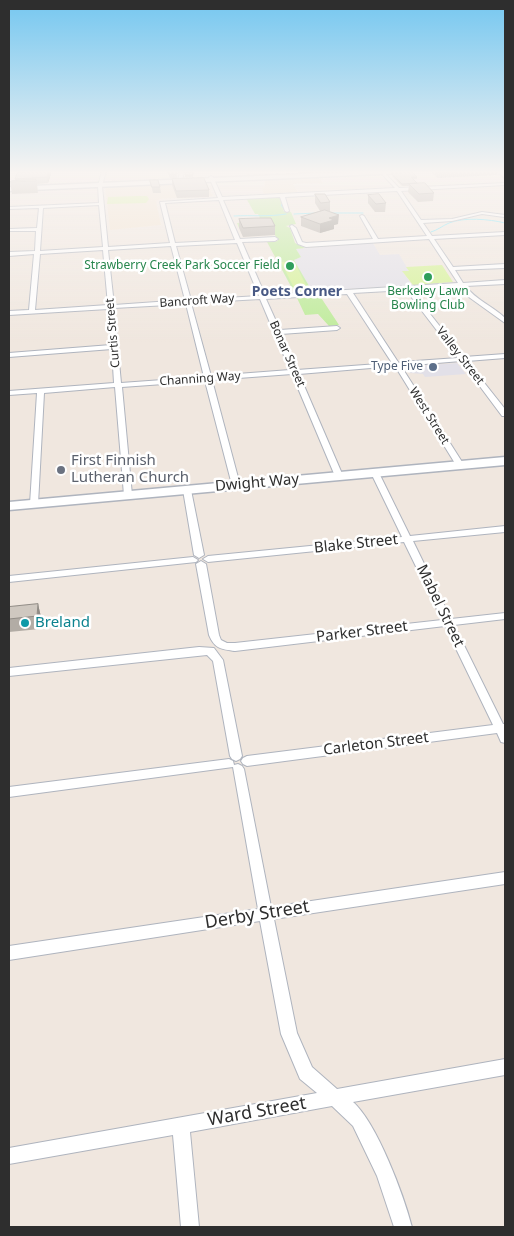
<!DOCTYPE html>
<html>
<head>
<meta charset="utf-8">
<style>
	body { margin:0 }
	#map { position:relative; width:514px; height:1236px; overflow:hidden; background:#f0e7df; font-family:"Noto Sans",sans-serif }
	canvas { display:block }
	.frame { position:absolute; inset:0; border:10px solid #2e2e2e; pointer-events:none }
</style>
</head>
<body>
<div id="map">
<canvas width="514" height="1236"></canvas>
<div class="frame"></div>
</div>
<script>
const context = document.querySelector('canvas').getContext('2d');
context.lineJoin = 'round';
function paint(path, color) { context.fillStyle = color; context.fill(path, 'evenodd'); }
function trace(path, color, width, dash) { context.strokeStyle = color; context.lineWidth = width; context.lineCap = dash ? 'butt' : 'round'; context.setLineDash(dash || []); context.stroke(path); }
function label(font, color, halo, rows, align = 'center') {
  context.font = font + ' "Noto Sans",sans-serif'; context.lineWidth = 5; context.setLineDash([]); context.textBaseline = 'middle'; context.strokeStyle = halo; context.fillStyle = color; for (const [text, x, y, turn = 0] of rows) {
    context.save(); context.translate(x, y); context.rotate((+turn || 0) * Math.PI / 180); context.textAlign = isNaN(turn) ? turn : align; if (halo) context.strokeText(text, 0, 0); context.fillText(text, 0, 0); context.restore();
  }
}
paint(new Path2D(`
	M373 243 380 255 399 254 409 271 403 272 412 285 312 291 294 260 301 257 296 249Z
	M457 363 466 374 425 377 423 374 410 373 406 367Z`), '#e2e0e8');
paint(new Path2D(`
	M317 176 323 183 293 184 298 192 264 194 262 188 265 186 264 178Z
	M206 181 213 196 160 199 156 201 161 225 110 230 105 186Z`), '#f3e3ce');
paint(new Path2D(`
	M280 196 285 209 283 211 291 212 296 224 286 226 290 228 295 243 305 248 296 249 301 257 294 260 312 291 294 292 267 242 278 241 271 227 239 228 237 223 262 222 258 214H255L246 198Z
	M320 296 339 325 329 326 318 314 305 315 297 298Z`), '#bceb97');
paint(new Path2D(`
	M137 196H147L149 199 146 203 107 204 108 197Z
	M294 261 308 289 295 290 281 262Z
	M442 265 453 282 413 285 402 271H409L406 267Z`), '#d4f392');
trace(new Path2D(`
	M283 203 281 205 284 209
	M331 213H363
	M294 214 317 213
	M234 216C252 215 269 217 286 214
	M431 232C438 230 442 226 449 223 464 217 489 219 505 223`), '#69e3fb', 1);
const street = new Path2D(`
	M102 171H106L102 186 108 247 170 243 160 202 218 198 209 177 211 176 213 177 222 197 395 188 379 171H383L399 188 505 183V185L401 191 421 220 452 219 482 212 505 215 504 217 482 214 452 221 423 223 432 236 505 232V235L434 239 453 267 505 264V268L455 270 463 283 505 280V284L466 286C475 300 493 306 505 318V323L466 295 460 287 353 293 398 362 395 364V365L401 362 458 358 412 298V296H416L464 357 505 354V358L467 361 505 409V416H502L461 361 401 366 464 465 460 467 456 465 395 366 299 374 343 476 339 478 335 476 292 374 212 380 240 485 236 487 232 485 205 381 122 387 132 495 128 498 124 495 115 387 44 393 38 504 37 506H31L30 504 37 393 9 395V391L114 383 112 349 9 357V353L111 345 108 309 9 315V311L29 310 34 254 9 256V252L35 251 36 231H9V229L37 228 39 208 9 209V207L99 203 98 186ZM397 191 427 236 378 239 364 216 362 215 360 216 373 239 306 243 302 242 296 228 292 225 290 226 298 244 306 247 429 239 458 283 265 295 242 242 275 241 278 239 275 237 240 239 223 200 280 197 285 211 287 212 289 211 285 197ZM219 200 235 240 175 243 165 203ZM99 205 103 247 40 251 43 208ZM237 243 259 296 191 300 176 246ZM171 246 185 300 114 305 108 250ZM103 250 108 305 35 310 40 254ZM347 294 392 363 297 370 281 334 337 330 340 328 337 326 280 330 266 299ZM260 299 290 370 211 376 191 303ZM186 304 204 377 121 383 114 308Z
	M180 171H184L182 181 180 182 178 181Z
	M372 471H375L379 473 410 536 505 526V532L413 541 451 619 505 613V619L454 625 503 724H505V743L501 742 497 733 247 766 243 764 241 761 243 758 247 756 493 725 445 626 235 651C221 649 215 649 209 635L196 564 201 561 206 564 219 635 221 640 227 643H235L442 620 404 542 208 562 203 559 208 556 402 537 371 473Z
	M187 487 191 490 204 555 199 558 194 555 183 490Z
	M193 557 198 560 196 562 9 582V576Z
	M199 647 214 648 223 660 242 756 240 759 236 761 232 759 230 756 213 661 207 655 9 676V668Z
	M229 759 233 761 234 765 238 764 242 766 244 769 271 907 505 872V884L274 919 297 1033 312 1067 337 1089 505 1059V1075L353 1102C377 1123 404 1196 412 1227H394L377 1176 353 1126 332 1106 190 1132 199 1227H181L173 1135 9 1164V1148L317 1093 300 1079 281 1034 260 921 9 960V946L258 909 233 767 9 797V787Z`);
const secondary = new Path2D(`
	M370 171H405L402 173 9 191V187Z
	M497 171H503L505 178Z
	M505 457V465L9 510V502Z`);
trace(street, '#afb4be', 2);
trace(secondary, '#afb4be', 3);
paint(street, '#fff');
paint(secondary, '#fff');
paint(new Path2D(`
	M36 171H51V174L48 183 37 184 38 193 12 194 10 182 15 181V179Z
	M167 171H176L177 178H170Z
	M430 171H498L497 175 438 178Z
	M391 173 417 177V179H413L417 183 434 193 433 201 418 202 408 192 409 186H402L391 175Z
	M185 175H193V177H185Z
	M172 179 209 190V197L177 198 172 185Z
	M150 180 160 187 161 193H153Z
	M315 194 330 202V211H326L338 224 334 225V229L320 233 301 226V217L320 211 315 203Z
	M368 195 386 203 385 212H375L368 203Z
	M239 219 275 226V235L243 237 239 228Z
	M38 604 41 617 40 629 9 632V607Z`), '#b2aca5');
paint(new Path2D(`
	M49 171H51V174L48 183 47 177Z
	M339 215 338 224 334 225V229L320 233V224L329 218Z
	M38 604 41 617 40 629 37 616Z`), '#918c86');
const building = new Path2D(`
	M36 171H49L47 177 15 179 17 173Z
	M168 171H176L177 174H170Z
	M407 171H411L417 177H411L417 183 402 184 391 173H402Z
	M437 171H479L439 172Z
	M193 172V175H185V173Z
	M204 178 209 190 176 191 172 179Z
	M36 180V181L10 182 11 181Z
	M150 180H158L160 187H152Z
	M425 183 434 193 419 194 409 184Z
	M315 194H325L330 202 321 203Z
	M379 194 386 203 376 204 368 195Z
	M325 210 339 215 329 218 334 220 320 224 301 217Z
	M259 218H271L275 226 243 228 239 219Z
	M38 604 37 616 9 619V607Z`);
paint(building, '#cfc8c0');
trace(building, '#918c86', 1);
const sky = context.createLinearGradient(0, 0, 0, 344);
sky.addColorStop(0, '#75c7f0');
sky.addColorStop(0.5, '#f8f4f1');
sky.addColorStop(1, '#f8f4f100');
context.fillStyle = sky;
context.fillRect(0, 0, 514, 344);
for (const [x, y, r, color] of [
	[290,266,5,"#2e9e5b"],
	[428,277,5,"#2e9e5b"],
	[433,367,5,"#5c6f8a"],
	[61,470,5,"#6b7280"],
	[25,623,5,"#0f9aa8"]
]) { const dot = new Path2D(); dot.arc(x, y, r, 0, 2 * Math.PI); context.fillStyle = color; context.fill(dot); trace(dot, '#fff', 2); }
label('12px', '#27864d', '#fff', [
	["Strawberry Creek Park Soccer Field",280,266],
	["Berkeley Lawn",428,292,"center"],
	["Bowling Club",428,306,"center"]
], 'right');
label('12px', '#2e2e2e', '#fff', [
	["Bancroft Way",197,301,-4],
	["Curtis Street",113,333,-95],
	["Bonar Street",287,354,66],
	["Valley Street",460,356,52],
	["Channing Way",200,379,-4],
	["West Street",429,416,58]
]);
label('12px', '#4e5e75', '#fff', [
	["Type Five",423,367]
], 'right');
label('bold 14px', '#485984', '#fff', [
	["Poets Corner",297,292]
]);
label('15px', '#5b616d', '#fff', [
	["First Finnish",71,461],
	["Lutheran Church",71,478]
], 'left');
label('15px', '#2e2e2e', '#fff', [
	["Dwight Way",257,483,-5],
	["Blake Street",356,544,-6],
	["Mabel Street",440,606,64],
	["Parker Street",362,632,-7],
	["Carleton Street",376,744,-7]
]);
label('15px', '#0d838f', '#fff', [
	["Breland",35,623]
], 'left');
label('18px', '#2e2e2e', '#fff', [
	["Derby Street",257,915,-9],
	["Ward Street",257,1112,-10]
]);
</script>
</body>
</html>
